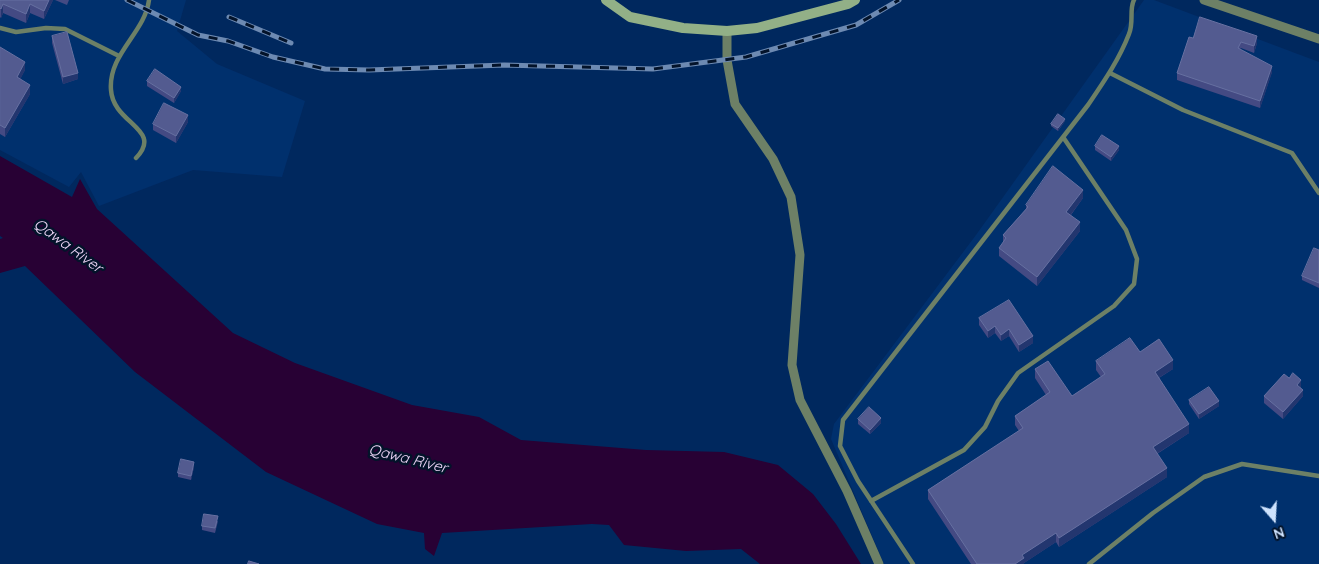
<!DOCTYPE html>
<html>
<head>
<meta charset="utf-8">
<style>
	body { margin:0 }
	#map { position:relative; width:1319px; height:564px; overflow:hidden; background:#00285e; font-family:Quicksand,sans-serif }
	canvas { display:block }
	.north { position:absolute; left:1249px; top:494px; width:50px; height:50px; -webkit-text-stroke:4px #03132a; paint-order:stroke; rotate:161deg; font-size:14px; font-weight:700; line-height:20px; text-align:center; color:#cee2fd }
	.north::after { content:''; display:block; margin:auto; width:18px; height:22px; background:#cee2fd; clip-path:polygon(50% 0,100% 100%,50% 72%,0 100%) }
</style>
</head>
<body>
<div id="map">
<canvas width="1319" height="564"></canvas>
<div class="north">N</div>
</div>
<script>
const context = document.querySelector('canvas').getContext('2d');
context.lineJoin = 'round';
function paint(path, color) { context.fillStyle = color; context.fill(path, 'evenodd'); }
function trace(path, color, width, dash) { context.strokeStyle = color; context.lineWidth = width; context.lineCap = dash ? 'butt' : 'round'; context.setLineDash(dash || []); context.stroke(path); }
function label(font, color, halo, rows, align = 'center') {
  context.font = font + ' Quicksand,sans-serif'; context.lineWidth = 5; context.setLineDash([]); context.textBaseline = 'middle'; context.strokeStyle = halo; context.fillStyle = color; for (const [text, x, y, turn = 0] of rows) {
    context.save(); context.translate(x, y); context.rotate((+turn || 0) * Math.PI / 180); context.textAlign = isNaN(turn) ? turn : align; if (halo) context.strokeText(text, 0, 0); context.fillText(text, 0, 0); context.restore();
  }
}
paint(new Path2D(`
	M0 0H186L177 31 217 64 305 101 282 177 193 170 99 206 81 172 69 187 0 150Z
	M1144 0H1154L1319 62V564H884L831 439 834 424 976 235Z`), '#00306d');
paint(new Path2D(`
	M0 156 72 197 80 179 97 209 233 333 295 363 412 405 479 417 521 440 646 450 724 452 778 465 813 494 836 524 861 564H760L741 549 686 551 624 545 609 525 592 524 442 533 434 556 425 549 424 533 377 524 266 472 135 372 25 266 0 273V239L3 238 0 236Z`), '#280134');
trace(new Path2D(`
	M0 28 16 32 46 28 65 29 119 56
	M1110 73 1183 110 1292 153 1319 193
	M136 158C164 129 113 124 111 90 108 54 145 33 149 0
	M871 501 964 450 985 427 998 401 1018 373 1114 306 1134 284 1137 259 1126 230 1063 137
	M913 564 858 481 840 446 843 420 1088 105C1103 83 1119 60 1129 34 1134 22 1129 9 1134 0
	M1089 564 1153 513 1204 477 1242 464 1319 476`), '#6d8066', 4.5);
trace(new Path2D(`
	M1204 0 1319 39
	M727 31V60L735 104 773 159 791 197 800 255 792 365 800 400 847 491 879 564`), '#6d8066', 9);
trace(new Path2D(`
	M606 0 630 17 683 28 727 31 757 28 848 4 855 0`), '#92b087', 10);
const rail = new Path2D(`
	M127 0 198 35 228 41 273 57 325 69 369 70 504 65 653 69 746 57 856 25 899 0
	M229 17 291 43`);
trace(rail, '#6d8ab2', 5);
trace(rail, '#03132a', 3, [9]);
paint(new Path2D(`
	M0 0H53L44 19 30 13 26 23 3 13 1 18 0 17Z
	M55 0H69L67 5Z
	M52 36 78 79 63 84 52 43Z
	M1193 38 1257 43 1254 53 1241 48 1240 49 1272 72 1260 108 1177 80V73Z
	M0 47 25 70 20 79 30 94 5 137 0 134Z
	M147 81 181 91 174 103 147 86Z
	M1065 121 1058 131 1051 126V124Z
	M188 122 176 143 153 130V124Z
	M1095 146 1119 150 1111 161 1095 150Z
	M1083 198 1071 215 1080 231 1037 286 999 256V248L1003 243V235L1026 209V205Z
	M1319 250V288L1302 280V276Z
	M1009 300 1033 343 1019 352 1009 336 1001 341 995 333 988 338 979 325V318Z
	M1140 352 1173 369 1159 378 1189 433 1157 454 1167 477 1059 547 1056 542 1024 563V564H971L928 499V490L1019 431 1015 425V416L1046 395 1035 378V369L1072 396 1101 377 1096 370V361Z
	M1301 387V388L1303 396 1283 419 1264 403V396Z
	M1189 400 1219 406 1199 419 1189 404Z
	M858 419 881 423 870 434 858 424Z
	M194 467 191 480 178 477V473Z
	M218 521 215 533 202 530V526Z`), '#444a83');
paint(new Path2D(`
	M49 0H53L44 19V11Z
	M3 4V13L1 18V9Z
	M30 4V13L26 23V14Z
	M1257 36V43L1254 53V46Z
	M25 62V70L17 86V77Z
	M1272 66V72L1260 108V101Z
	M78 73V79L63 84V77Z
	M30 85V94L5 137V128Z
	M181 87V91L174 103V98Z
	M188 115V122L176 143V136Z
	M1065 119V121L1058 131V128Z
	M1119 146V150L1111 161V157Z
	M1083 190V198L1066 221V212Z
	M1080 222V231L1037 286V277Z
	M995 326V333L988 338V331Z
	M1009 329V336L1001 341V335Z
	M1033 336V343L1019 352V345Z
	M1173 360V369L1155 380V372Z
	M1301 380V387L1297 392V385Z
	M1303 390V396L1283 419V412Z
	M1219 401V406L1199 419V414Z
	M881 418V423L870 434V430Z
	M1189 424V433L1153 456V447Z
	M194 462V467L191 480V476Z
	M1167 468V477L1059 547V538Z
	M1056 533V542L1024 563V564H1015L1022 555Z`), '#23366f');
const building = new Path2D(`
	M0 0H49L44 11 30 4 26 14 3 4 1 9 0 8Z
	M1200 17 1257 36 1254 46 1241 42 1238 48 1272 66 1260 101 1177 73 1189 37 1193 38Z
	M67 32 78 73 63 77 52 36Z
	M0 47 25 62 17 77 30 85 5 128 0 125Z
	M155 69 181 87 174 98 147 81Z
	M164 103 188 115 176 136 153 124Z
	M1058 114 1065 119 1058 128 1051 124Z
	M1102 135 1119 146 1111 157 1095 146Z
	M1053 166 1083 190 1066 212 1080 222 1037 277 999 248 1006 238 1003 235 1028 207 1026 205Z
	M1314 248 1319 250V283L1302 276Z
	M1009 300 1033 336 1019 345 1009 329 1001 335 995 326 988 331 979 318Z
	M1130 338 1140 352 1159 339 1173 360 1155 372 1189 424 1153 447 1167 468 1059 538 1056 533 1022 555 1024 558 1015 564H977L928 490 1023 428 1015 416 1050 392 1035 369 1048 361 1072 396 1105 374 1096 361Z
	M1293 373 1301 380 1297 385 1303 390 1283 412 1264 396 1284 374 1289 378Z
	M1209 387 1219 401 1199 414 1189 400Z
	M869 407 881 418 870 430 858 419Z
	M181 459 194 462 191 476 178 473Z
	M204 514 218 516 215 528 202 526Z
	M249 561 259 564H248Z`);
paint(building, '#535b90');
trace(building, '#6670a1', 1);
label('italic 15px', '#eed6f7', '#03132a', [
	["Qawa River",68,246,36],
	["Qawa River",408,459,14]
]);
</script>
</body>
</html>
